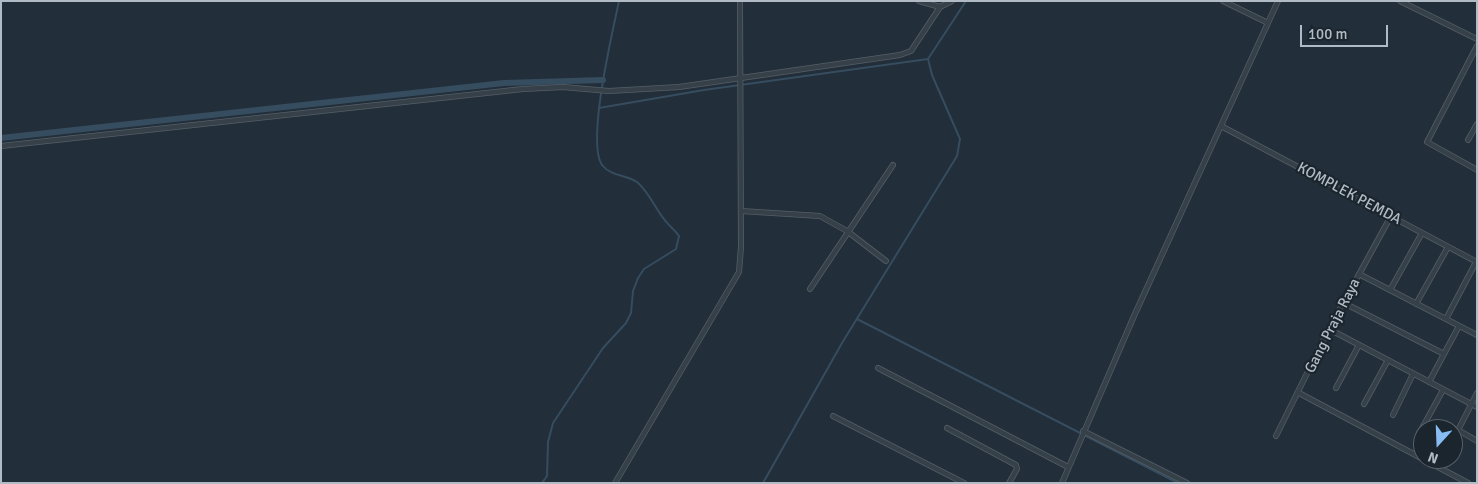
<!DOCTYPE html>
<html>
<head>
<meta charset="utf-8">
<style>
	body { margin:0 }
	#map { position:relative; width:1478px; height:484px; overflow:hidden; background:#222e39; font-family:Signika,sans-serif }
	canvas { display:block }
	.frame { position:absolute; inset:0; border:2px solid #b1bbc5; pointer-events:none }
	.north { position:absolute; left:1413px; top:419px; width:50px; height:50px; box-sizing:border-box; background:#1b252e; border:1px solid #57616a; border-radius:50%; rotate:200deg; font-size:14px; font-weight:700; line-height:20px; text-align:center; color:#b1bbc5 }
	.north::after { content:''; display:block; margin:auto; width:18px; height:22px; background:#88bdf3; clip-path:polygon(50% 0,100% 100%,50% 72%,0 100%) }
	.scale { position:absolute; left:1300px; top:25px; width:88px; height:22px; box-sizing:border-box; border:2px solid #b1bbc5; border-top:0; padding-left:6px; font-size:15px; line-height:18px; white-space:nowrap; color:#b1bbc5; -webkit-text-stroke:4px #1b252e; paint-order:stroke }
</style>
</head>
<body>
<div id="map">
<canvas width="1478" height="484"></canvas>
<div class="frame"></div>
<div class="north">N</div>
<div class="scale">100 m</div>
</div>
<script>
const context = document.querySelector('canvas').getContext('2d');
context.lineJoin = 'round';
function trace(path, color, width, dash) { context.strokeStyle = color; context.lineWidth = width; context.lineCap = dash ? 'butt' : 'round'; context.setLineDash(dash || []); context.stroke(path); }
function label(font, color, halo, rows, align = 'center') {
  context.font = font + ' Signika,sans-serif'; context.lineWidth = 4.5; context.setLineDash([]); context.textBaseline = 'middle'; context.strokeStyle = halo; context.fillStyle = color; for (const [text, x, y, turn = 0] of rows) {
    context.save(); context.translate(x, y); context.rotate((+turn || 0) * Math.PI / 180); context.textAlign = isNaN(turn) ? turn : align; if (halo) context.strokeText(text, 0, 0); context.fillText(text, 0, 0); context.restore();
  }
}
trace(new Path2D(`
	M599 108 704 90 928 59 966 1
	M857 319 1178 483
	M542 483 547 476 548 442 553 423 603 348 626 323 631 313 633 291 638 278 644 269 676 249 679 236C675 230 668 225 664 219 655 208 649 192 637 182 627 175 611 176 603 166 585 146 613 30 619 1
	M763 483 842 343 957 156 960 139 932 75 928 59`), '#364c5f', 2);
trace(new Path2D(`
	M1 138 504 83 603 80`), '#364c5f', 6);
const street = new Path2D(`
	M919 1 940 7
	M1223 1 1268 23
	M1400 1 1477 39
	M1477 46 1427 142 1477 170
	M1221 126 1477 262
	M1468 140 1477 124
	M1 146 523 89 563 87 609 91 679 87 900 55 911 51 940 7 952 1
	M741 211 820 216 847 231 886 261
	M1359 274 1477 335
	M810 289 893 165
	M1390 290 1422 233
	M1344 303 1444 354
	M1416 304 1448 247
	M1446 319 1476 262
	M1329 329 1477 407
	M878 368 1068 467
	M1429 382 1459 326
	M1336 388 1359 345
	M1299 393 1423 459
	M1364 404 1388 360
	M1393 415 1413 374
	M833 416 964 483
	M947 428 1016 465 1017 469 1009 483
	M1458 430 1477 441
	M1083 431 1187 483
	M1420 432 1443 390
	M1276 436 1329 329 1391 216
	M1453 440 1477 393
	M1423 459 1468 483
	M615 483 739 272 741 247 740 1
	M1062 483 1134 316 1278 1`);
trace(street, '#545e67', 6);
trace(street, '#364049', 4.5);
label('15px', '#b1bbc5', '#1b252e', [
	["KOMPLEK PEMDA",1349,194,28],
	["Gang Praja Raya",1333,326,-63]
]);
</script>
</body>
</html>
